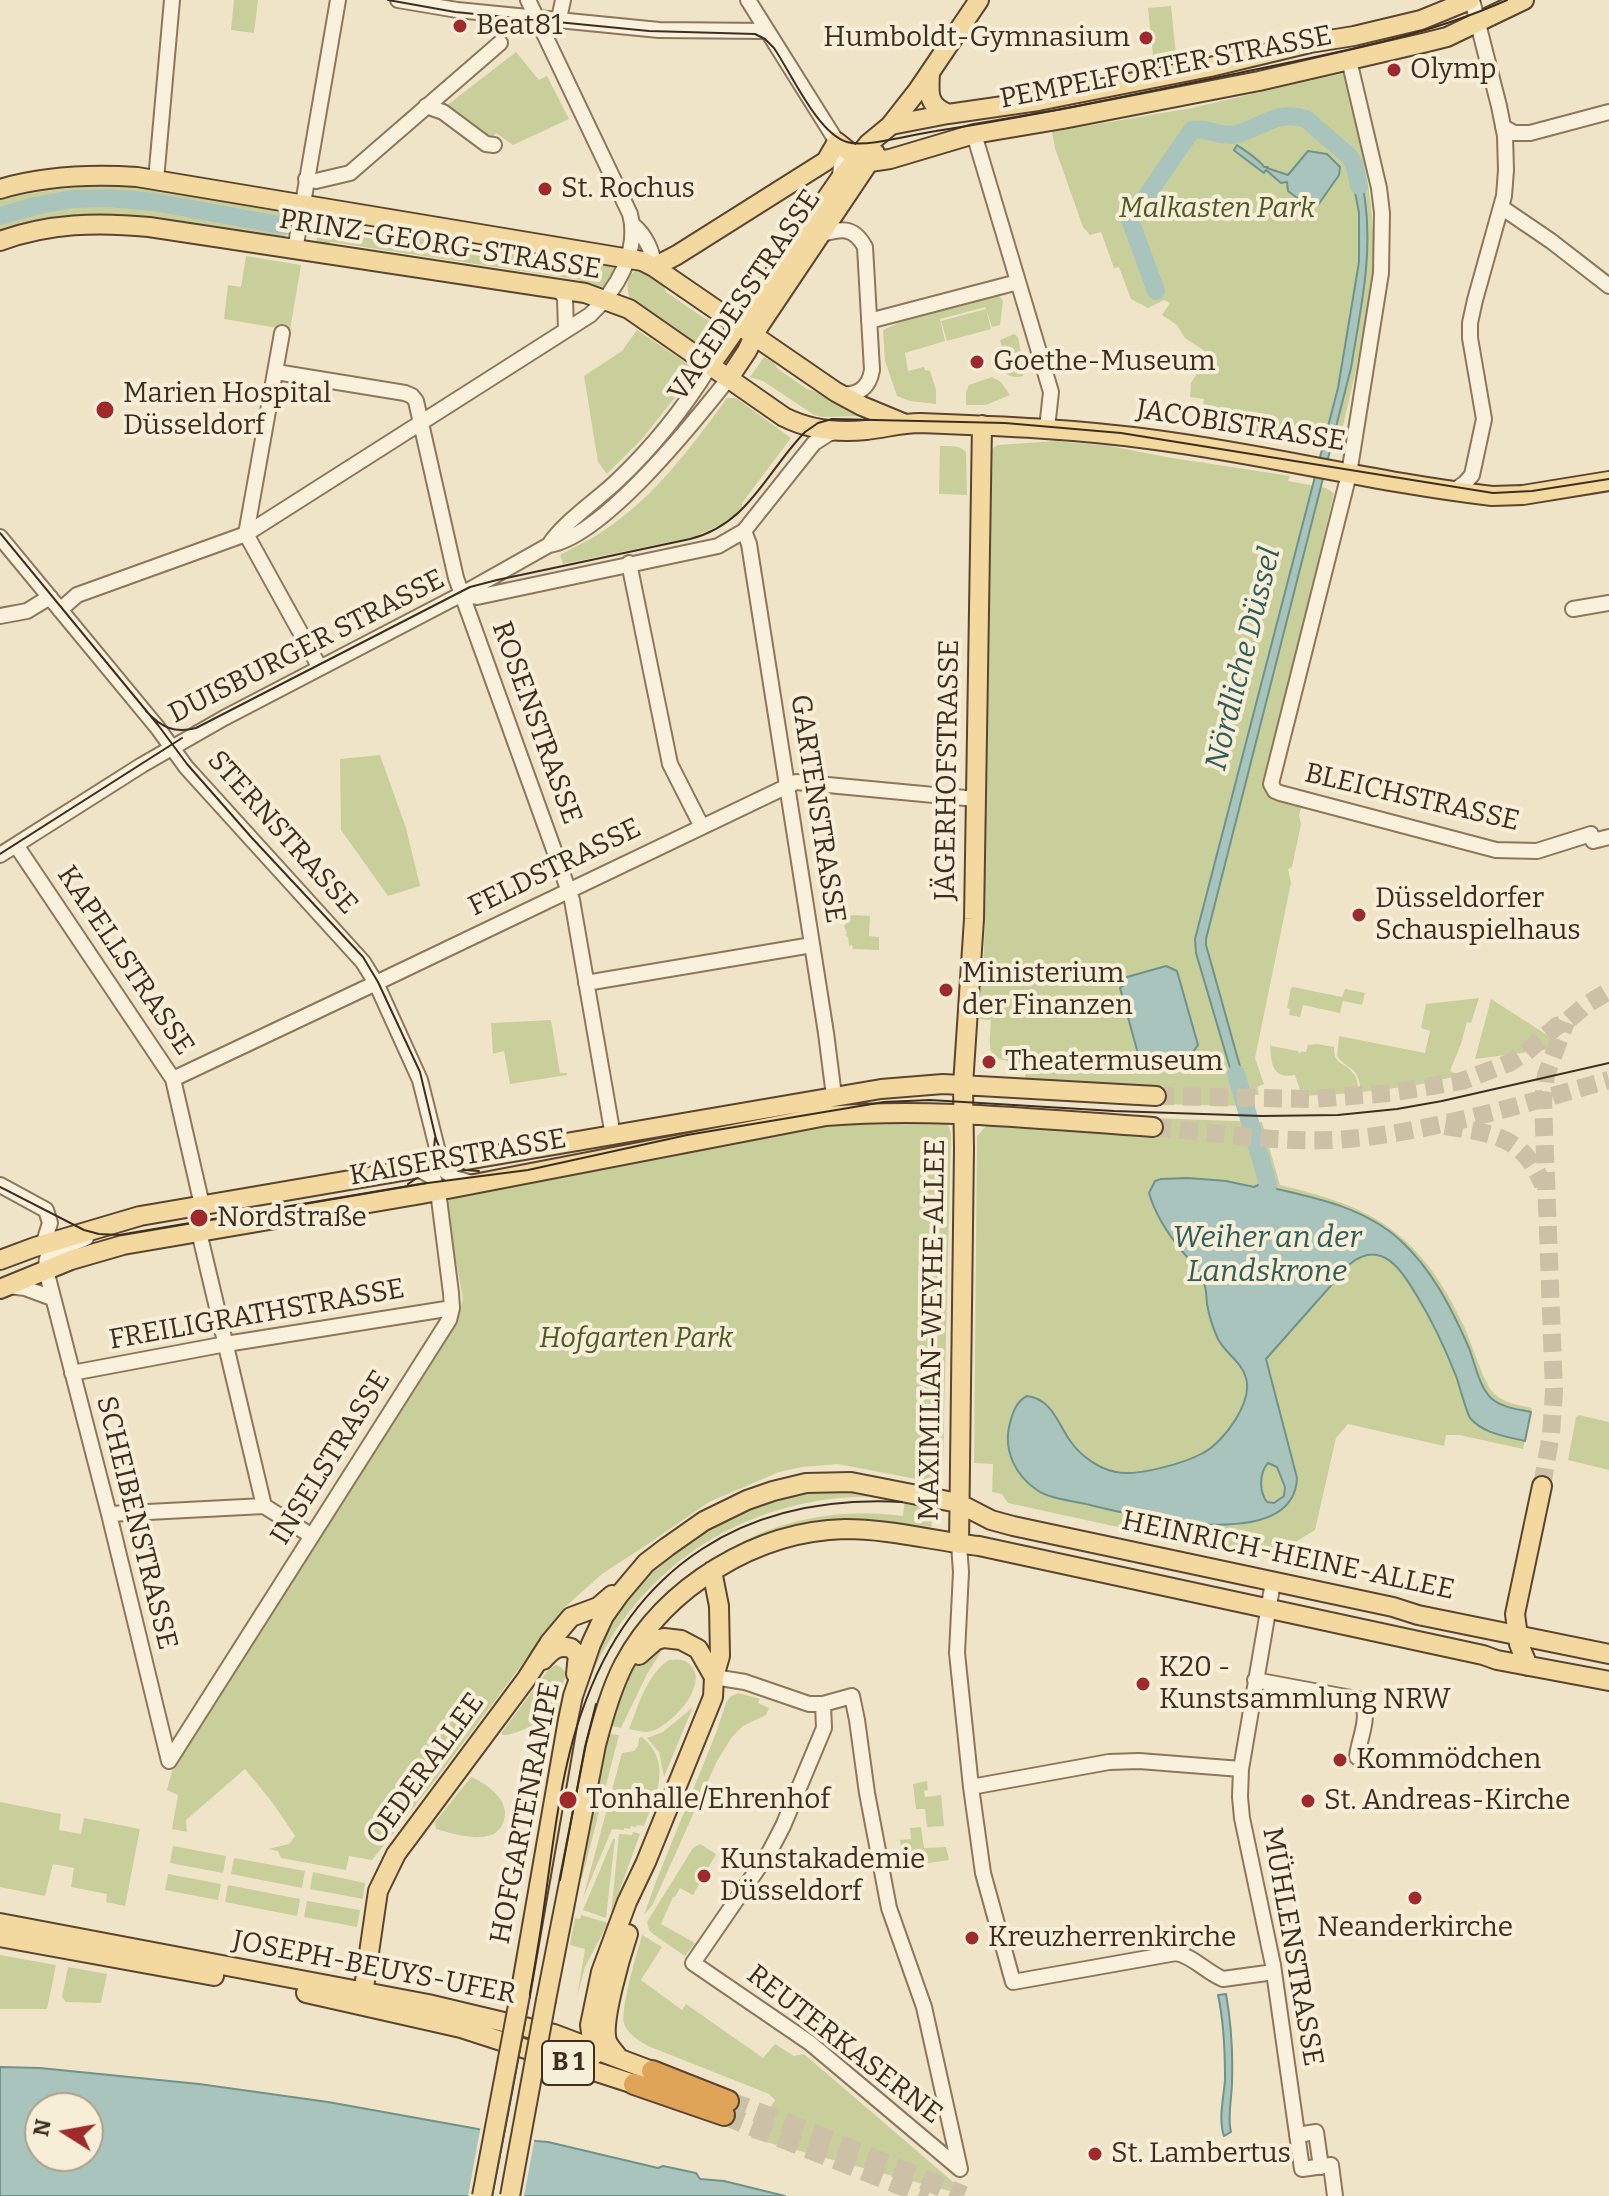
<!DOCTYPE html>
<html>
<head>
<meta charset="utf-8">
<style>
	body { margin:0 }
	#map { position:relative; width:1609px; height:2196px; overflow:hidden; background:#f0e4c8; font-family:Bitter,serif }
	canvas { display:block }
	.north { position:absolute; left:24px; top:2092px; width:80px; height:80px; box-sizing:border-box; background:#f7eed8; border:2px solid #ada18e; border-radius:50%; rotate:281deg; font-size:22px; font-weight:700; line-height:32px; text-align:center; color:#3d2e20 }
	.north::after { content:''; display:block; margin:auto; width:28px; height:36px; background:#9e2a2b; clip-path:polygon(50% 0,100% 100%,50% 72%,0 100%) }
</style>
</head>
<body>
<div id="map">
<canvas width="1609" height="2196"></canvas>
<div class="north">N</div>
</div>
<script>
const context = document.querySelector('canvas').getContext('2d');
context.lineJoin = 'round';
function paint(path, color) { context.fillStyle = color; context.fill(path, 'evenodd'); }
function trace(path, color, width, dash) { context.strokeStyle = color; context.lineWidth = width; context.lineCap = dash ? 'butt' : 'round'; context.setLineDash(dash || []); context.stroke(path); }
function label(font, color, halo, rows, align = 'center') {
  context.font = font + ' Bitter,serif'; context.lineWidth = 8; context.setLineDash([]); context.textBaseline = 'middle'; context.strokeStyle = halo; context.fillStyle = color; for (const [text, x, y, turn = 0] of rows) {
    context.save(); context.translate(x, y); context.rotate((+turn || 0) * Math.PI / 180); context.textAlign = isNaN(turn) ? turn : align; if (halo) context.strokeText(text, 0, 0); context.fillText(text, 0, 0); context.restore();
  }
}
paint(new Path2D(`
	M234 0H258L254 33 231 30Z
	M1171 6 1176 54 1153 56 1148 8Z
	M516 52 539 80 547 76 569 119 513 145 496 133 491 139 446 106Z
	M1344 73C1356 124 1370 176 1373 229 1375 256 1371 282 1367 308 1360 357 1348 404 1337 452L1271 439 1200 429 1204 399 1190 397 1191 383 1197 373 1200 374 1212 356 1185 338 1177 325 1162 315 1170 303 1164 300 1148 308 1131 299 1119 267 1114 268 1101 232 1090 235 1083 227 1055 148 1052 132 1191 108Z
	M119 186 149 189 285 210 290 213 283 245 150 223 0 237V200C39 190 78 186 119 186Z
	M321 214 341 217 336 224 592 267 599 260 619 265 606 293 575 287 580 280 331 242 323 249 315 248Z
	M246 256 301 265 290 330 224 319 228 285 241 287Z
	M641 269 662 282 666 292 704 318 719 323 700 348 630 299C626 286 625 273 641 269Z
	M999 295 1003 301 1000 325 992 327 986 309 991 329 947 341 941 321 986 309V307L940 319 945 341 905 353 908 371 924 367 925 370 930 371 936 390V404L910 401 897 396 885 361 883 330 902 321Z
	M637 330 691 366 692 376 642 439 607 474 598 462 584 376 622 351Z
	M1014 334 1018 337 1024 371 1023 376C1013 379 1008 375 999 370L1001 363 1005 359 1000 340Z
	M764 357 773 362 778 369 807 389 829 396 866 416 822 417 814 415 763 381 750 377Z
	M992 377 1001 382 1010 395 986 405H966V392L969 385Z
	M727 398H736L791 438 742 503V508L725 523 694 537 563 564 560 555C574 547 590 540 603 531 655 497 691 447 727 398Z
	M1056 441 1110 446 1166 457 1290 476 1288 481 1326 488 1334 493 1268 782 1302 805 1299 815 1301 824 1292 867 1288 869 1291 883 1255 1058 1264 1084 1257 1087 1259 1095H1243L1246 1106 1156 1104 1157 1087 1120 1086 1025 1078 1027 1064C988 1058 988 1060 991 1020L976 1019 983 969 985 923V737L990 454 993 448 998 445Z
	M940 446C949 446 960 445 966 452L967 495 939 494Z
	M380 755 406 828 420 886 388 896 341 830 340 759Z
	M853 915 870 916 869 936 879 937V950L853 949 852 945 849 946 848 937 845 935 847 933 844 926 846 924 845 917Z
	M1293 987 1342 997 1345 989 1365 993 1362 1005 1343 1001 1340 1013 1303 1005 1300 1017 1289 1015 1290 1009 1287 1008 1291 988Z
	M1479 998 1471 1023 1467 1022 1461 1044 1450 1071 1454 1073 1453 1077 1412 1086 1361 1092C1358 1064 1350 1073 1337 1056L1339 1036 1425 1053 1430 1031 1421 1028 1426 1004Z
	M1491 999 1566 1047 1475 1059Z
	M551 1020 560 1073H567V1075L510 1084 504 1051 493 1054 491 1023Z
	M1270 1043 1271 1046 1298 1051 1300 1054 1301 1051 1306 1052 1308 1045 1317 1044 1334 1047C1334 1067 1344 1060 1353 1073 1358 1078 1358 1086 1358 1093L1302 1096 1295 1075C1271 1080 1271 1061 1270 1043Z
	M1153 1118 1262 1122 1280 1185C1376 1207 1421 1235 1464 1326 1473 1347 1479 1369 1490 1389 1501 1403 1515 1404 1532 1408L1523 1449 1459 1435H1446L1444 1446 1348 1424 1336 1438 1315 1530 1271 1557 1233 1549 1228 1551 1008 1503 1002 1494 992 1492 993 1464 974 1463 977 1136 986 1126 997 1125 1152 1135Z
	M882 1121 944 1123 949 1126 951 1134 943 1462 933 1463 932 1482 838 1464 802 1467 779 1472 709 1502 651 1542 602 1574 565 1607 433 1783 372 1860 349 1856 346 1870 281 1858 278 1851 268 1849 289 1844 295 1836 272 1802 245 1769 186 1820 187 1832 172 1829 178 1795 167 1790 173 1767 458 1318 463 1299 446 1207 450 1198 823 1125Z
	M1579 1415 1609 1422V1470L1568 1460 1576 1417Z
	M839 1485 933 1503 931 1531 817 1525 656 1606C722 1537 807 1503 903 1516L905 1498C778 1486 661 1543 600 1657 588 1681 580 1706 572 1731L596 1641 634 1583 697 1533 758 1502Z
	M666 1644 647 1674 621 1728 611 1726 627 1681 637 1663Z
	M669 1660C678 1659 686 1659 692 1667 708 1687 669 1729 648 1732 642 1732 635 1730 629 1729 638 1707 647 1674 669 1660Z
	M556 1665 561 1667 566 1673 561 1692 554 1702 560 1706 557 1721C536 1718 522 1735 502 1735V1732L549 1669Z
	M738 1693 760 1699 758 1703 769 1708 766 1715 743 1726 732 1737 717 1761 653 1904 644 1915 655 1884 716 1733 726 1703 730 1697Z
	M693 1707 664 1777 659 1752 647 1738 663 1732Z
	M609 1734 619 1735 582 1878 579 1877Z
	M642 1737C673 1763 656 1796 644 1826L637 1825 636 1827 631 1826 630 1829 624 1828V1830L612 1829 583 1898 622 1753 634 1751 638 1746 639 1738Z
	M471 1777C488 1784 514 1803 502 1825 499 1831 494 1835 487 1836 473 1840 450 1833 436 1829L435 1822Z
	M927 1781 928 1790 924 1791 925 1797 941 1795 944 1826 927 1827 925 1809H916L913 1784Z
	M0 1802 61 1814 59 1830 81 1834 84 1818 140 1829 125 1906 106 1902 107 1894 71 1887 74 1868 53 1864 45 1896 0 1887Z
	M921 1827 924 1848 946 1847 949 1860 922 1864 920 1849 912 1851 913 1863 904 1864 900 1840 911 1839 910 1828Z
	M633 1832 640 1834 611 1914 619 1834 632 1835Z
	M613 1839H615L606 1918 583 1910Z
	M700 1844 716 1854 693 1895 680 1888 675 1897H673L661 1924 695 1943 685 1956 653 1934 649 1930 647 1922 693 1848Z
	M173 1846 226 1856 223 1873 170 1863Z
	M234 1858 305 1871 302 1888 231 1874Z
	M313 1872 365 1883 363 1899 310 1889Z
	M168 1874 221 1884 218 1900 165 1890Z
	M228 1885 300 1899 297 1916 225 1902Z
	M307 1901 360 1910 357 1927 304 1917Z
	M581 1915 608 1923 585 1967 577 1997 585 1949 570 1945 575 1918 580 1919Z
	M642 1935 662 1947 641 1980 682 2010 686 2004 763 2058 775 2044 794 2056 804 2054 959 2187 953 2192 751 2138 775 2100 769 2094 648 2046C639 2041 628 2034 624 2024 620 2009 637 1953 642 1935Z
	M0 1955 56 1965 47 2009H0Z
	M68 1967 107 1974 101 2003 66 2002 62 1997Z`), '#c9cf9b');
const water = new Path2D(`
	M1237 145C1244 150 1261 161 1264 167H1268L1267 168 1288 175 1308 151 1327 154 1340 167 1339 175 1318 205 1308 206 1288 191 1287 182 1281 183 1266 170 1264 173 1236 152 1234 150Z
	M1354 158C1361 170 1363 186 1365 200 1373 257 1360 312 1351 368L1206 939V945L1248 1095H1238L1196 953 1195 939 1338 388 1359 262V213L1353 181Z
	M1166 966 1177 971 1198 1045 1193 1052 1192 1057 1152 1068 1145 1062 1140 1061 1120 988 1124 985 1127 977Z
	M1188 1178 1226 1181 1254 1187 1262 1183 1273 1184 1274 1188 1277 1189C1321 1199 1366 1209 1400 1240 1432 1269 1452 1309 1469 1348 1475 1364 1479 1386 1491 1398 1502 1408 1518 1409 1531 1412L1525 1441C1505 1436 1484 1434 1470 1418 1464 1405 1461 1390 1456 1376 1445 1348 1433 1322 1417 1296 1402 1271 1382 1238 1350 1264L1266 1359 1297 1478C1294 1555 1134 1516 1090 1505 1075 1501 1049 1499 1037 1490 1016 1476 1004 1452 1009 1427 1012 1415 1015 1402 1027 1396 1052 1399 1058 1424 1071 1442 1081 1456 1099 1469 1116 1472 1136 1477 1185 1463 1203 1453 1224 1442 1253 1402 1246 1378 1242 1362 1225 1353 1218 1339 1213 1328 1209 1316 1207 1304 1206 1296 1207 1289 1203 1280 1198 1269 1190 1260 1182 1251 1168 1234 1155 1214 1149 1193L1155 1181 1161 1179ZM1268 1463 1277 1467 1285 1487 1284 1496 1274 1503 1267 1502C1259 1492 1259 1473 1268 1463Z
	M1226 1994C1231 2022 1233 2053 1232 2082 1232 2098 1227 2116 1231 2132L1224 2136C1218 2118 1224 2097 1225 2079 1225 2051 1224 2022 1218 1995Z
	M0 2067 40 2068 199 2084 328 2102 478 2129 536 2141 548 2142 658 2168 663 2166 696 2173 700 2179 724 2181 785 2196H0ZM40 2108H88V2156H40Z`);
paint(water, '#a9c4bc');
trace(water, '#6f938a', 2);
paint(new Path2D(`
	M481 2125 535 2137 524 2196H468Z`), '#f0e4c8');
trace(new Path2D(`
	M0 216 35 206 72 199 109 198 154 202 285 226
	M1156 291 1130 220 1192 130C1207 127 1222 138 1237 134 1262 128 1277 109 1306 119L1350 157 1354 164 1359 186
	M1236 1074 1268 1184 1264 1208`), '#a9c4bc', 18);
trace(new Path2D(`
	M1156 1096 1312 1099 1391 1093 1462 1081 1509 1063 1525 1053 1557 1026 1566 1022 1587 1004 1609 991
	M1445 1126C1492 1134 1522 1134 1543 1185
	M1153 1127C1218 1133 1283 1144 1348 1139 1436 1131 1524 1104 1609 1080
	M1542 1486 1551 1434 1554 1391 1543 1101 1546 1075 1566 1022`), '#ccc0a6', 18, [18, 9]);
trace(new Path2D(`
	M728 2101 814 2134 964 2196
	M724 2115 928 2196`), '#ccc0a6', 20, [20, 10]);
const minor = new Path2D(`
	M398 0 457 10 659 30 767 31
	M748 0 837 142 841 162 840 179
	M559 19 563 0
	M1349 60 1379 188 1382 213 1381 273 1349 474 1271 784 1275 791 1280 793 1496 850 1537 851 1591 834
	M426 106 443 112 486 144 494 145
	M1503 127 1514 133H1530L1609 112
	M974 134 1051 392 1047 428
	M306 179 316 181 350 173 500 43
	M156 180 172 0
	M1501 207 1551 241 1609 286
	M633 225C645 235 653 251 654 267
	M819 235C840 229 853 225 865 247L872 370C869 388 858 396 840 394
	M295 250 338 0
	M559 289 565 298 566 330
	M869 321 1018 282
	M282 333 246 534 320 668
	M276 372 405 393 412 396 416 401 456 578 572 900 613 1136
	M1455 490 1465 483 1472 475 1484 419 1470 338V323L1475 300 1504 196 1506 170 1505 136 1499 106 1472 0
	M744 531 749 544 826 1033 834 1096
	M0 537 157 727 186 767 363 962 376 983 420 1080 442 1168 454 1178 472 1183
	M549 545C564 522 596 501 617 481 653 447 684 408 710 366
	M629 563 670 764 702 827
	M462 594 477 597 718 546 744 531 814 443 828 434 837 431
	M1573 609 1609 603
	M60 610 77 595 246 534 590 315C616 291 640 251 630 214L528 0
	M0 616 27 611 50 597
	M1593 841 1609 837
	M16 845 173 1079 202 1205
	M0 855 142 765 224 718 462 594 549 545C603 537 695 421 729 378
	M586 983 812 945
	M173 1079 374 984 796 782 976 799
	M0 1185 46 1210 50 1223 43 1245
	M199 1232 264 1506
	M86 1238C78 1242 52 1250 48 1256 46 1260 46 1266 46 1270L109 1514 169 1761
	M9 1286 25 1288 52 1298
	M72 1373 226 1344 452 1308
	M109 1514 264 1506 312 1536
	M959 1544 961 1572 957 1653 971 1787 983 1873 1013 1982 1176 1953C1193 1956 1206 1972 1223 1979L1274 1972
	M1273 1582 1241 1769 1240 1797 1242 1818 1273 1965 1302 2169 1331 2165 1335 2196
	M714 1677 745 1682 809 1704H823L852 1696 857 1720 867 1793 889 1908 924 2007 960 2169
	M1255 1680 1362 1700C1370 1720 1359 1738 1357 1757
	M823 1704 824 1728 783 1826 770 1851 693 1963 810 2043 960 2169
	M169 1761 449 1320 452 1308 451 1293 438 1191 433 1177 418 1169
	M971 1787 1109 1762 1139 1761 1241 1769
	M1297 2135 1316 2132 1321 2167`);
const major = new Path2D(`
	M930 73C929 94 927 105 948 114
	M889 127 918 90 979 0
	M870 162 890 159 974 134 1063 119 1259 81 1423 43 1447 37 1524 0
	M0 189C44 176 91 174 137 177L642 261 654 267 836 392 862 406 903 423
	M0 241C49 223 98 222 149 227L585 293 629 309 784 417C810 430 837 433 866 430 885 428 901 423 920 423 999 426 1078 429 1156 440 1269 455 1379 483 1492 496L1523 495 1609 481
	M654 267 677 255 826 161 837 142 857 158
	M710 366 840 179 868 144 891 125 948 114 1038 101 1210 67 1310 43 1354 36 1421 20 1470 0
	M729 378 747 351 759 326 875 153
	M0 1260 35 1247 140 1216 881 1089 943 1084 1156 1096
	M0 1289 71 1260 123 1245 422 1194 826 1116C935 1107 1045 1120 1153 1127
	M959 1544 964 1148 963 1085 974 919 982 425
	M639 1655 656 1640 664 1638 681 1640 698 1649 714 1677
	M543 1660C551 1651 558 1644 571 1648L578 1655 576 1674
	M1528 1666 1519 1644 1515 1614 1542 1486
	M0 1923 428 2004 554 2034 652 2071
	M0 1937 214 1976
	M306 1993 461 2028 634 2084
	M520 1995 568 1720 573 1696 591 1644 604 1616 619 1595 646 1563 667 1547 704 1521 747 1500 773 1491 806 1483 851 1482 958 1503 991 1520 1013 1526 1393 1607 1418 1615 1609 1654
	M546 2000 596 1745C603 1718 611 1689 624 1664 666 1586 757 1531 845 1529 890 1529 934 1541 979 1546L1483 1655 1497 1660 1609 1681
	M362 2001 378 1891 396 1854 527 1678 550 1642 571 1617 598 1607 612 1595
	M594 2055 590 2025 601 1972 627 1902 646 1862 713 1697 714 1677 720 1656 719 1606 712 1571
	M618 2057C615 2052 609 2047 607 2041 601 2022 621 1955 628 1934`);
const highway = new Path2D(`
	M652 2071 728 2101
	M634 2084 724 2115`);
trace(minor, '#8d765c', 18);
trace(major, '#5b4430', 22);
trace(highway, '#5b4430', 24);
trace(minor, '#faf1dc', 14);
trace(major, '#f3d9a0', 18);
trace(highway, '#e0a458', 20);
trace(new Path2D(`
	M388 0 455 12 649 31 755 34 765 39 774 48C791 73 818 134 847 142 867 148 913 134 936 131 1038 115 1138 94 1239 73 1329 54 1422 38 1507 0
	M0 533 158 725 187 764 252 838 363 957 378 982 420 1072 436 1139 441 1151 454 1165 465 1170 479 1171
	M146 711C161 727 174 734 196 728L470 587 497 580 690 539C749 524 766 472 805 432L818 423 832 419 1005 423 1121 433 1493 493 1532 491 1609 479
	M0 854 182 738
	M408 1184C425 1174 434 1159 435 1138
	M0 1187 84 1230 99 1234 119 1235 420 1184 528 1170 687 1135 884 1102 930 1100 1114 1111 1262 1116 1338 1115 1397 1109 1442 1101 1609 1063
	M560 1880 585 1747 596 1704
	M492 2196C509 2109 526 2022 540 1934 551 1864 558 1780 581 1714 632 1564 747 1494 902 1502`), '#3d2e20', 2);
const majorBridge = new Path2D(`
	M482 2196 520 1995
	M510 2196 546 2000`);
trace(majorBridge, '#5b4430', 22, []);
trace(majorBridge, '#f3d9a0', 18);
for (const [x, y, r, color] of [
	[460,26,8,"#9e2a2b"],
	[1146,38,8,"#9e2a2b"],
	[1394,70,8,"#9e2a2b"],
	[545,189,8,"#9e2a2b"],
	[977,362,8,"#9e2a2b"],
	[105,410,10,"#9e2a2b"],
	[1359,915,8,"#9e2a2b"],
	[946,990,8,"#9e2a2b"],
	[989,1062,8,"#9e2a2b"],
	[199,1218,10,"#9e2a2b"],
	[1143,1684,8,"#9e2a2b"],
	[1340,1760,8,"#9e2a2b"],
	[568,1800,10,"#9e2a2b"],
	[1308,1801,8,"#9e2a2b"],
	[704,1876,8,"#9e2a2b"],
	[1415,1898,8,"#9e2a2b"],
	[972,1938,8,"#9e2a2b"],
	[1095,2154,8,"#9e2a2b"]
]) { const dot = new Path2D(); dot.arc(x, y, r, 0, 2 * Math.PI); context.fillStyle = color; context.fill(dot); trace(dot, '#f7eed8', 3); }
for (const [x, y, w] of [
	[568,2063,52]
]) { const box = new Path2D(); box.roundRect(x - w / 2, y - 22, w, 44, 6); context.fillStyle = '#f7eed8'; context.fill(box); trace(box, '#3d2e20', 2); }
label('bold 26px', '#3d2e20', null, [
	["B 1",568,2063]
]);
label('28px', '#3d2e20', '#f7eed8', [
	["Beat81",476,26],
	["Humboldt-Gymnasium",1130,38,"right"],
	["Olymp",1410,70],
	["St. Rochus",561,189],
	["Goethe-Museum",993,362],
	["Marien Hospital",123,394],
	["Düsseldorf",123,426],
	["Düsseldorfer",1375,899],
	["Schauspielhaus",1375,931],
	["Ministerium",962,974],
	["der Finanzen",962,1006],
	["Theatermuseum",1005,1062],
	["Nordstraße",217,1218],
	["K20 -",1159,1668],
	["Kunstsammlung NRW",1159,1700],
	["Kommödchen",1356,1760],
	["Tonhalle/Ehrenhof",586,1800],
	["St. Andreas-Kirche",1324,1801],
	["Kunstakademie",720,1860],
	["Düsseldorf",720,1892],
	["Neanderkirche",1415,1928,"center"],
	["Kreuzherrenkirche",988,1938],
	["St. Lambertus",1111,2154]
], 'left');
label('28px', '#3d2e20', '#f7eed8', [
	["PEMPELFORTER STRASSE",1166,68,-11],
	["PRINZ-GEORG-STRASSE",440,245,9],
	["VAGEDESSTRASSE",745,296,-56],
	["JACOBISTRASSE",1241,426,9],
	["DUISBURGER STRASSE",307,647,-27],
	["ROSENSTRASSE",536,723,70],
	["JÄGERHOFSTRASSE",948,770,-89],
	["BLEICHSTRASSE",1412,798,13],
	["GARTENSTRASSE",817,809,81],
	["STERNSTRASSE",282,833,48],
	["FELDSTRASSE",555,868,-26],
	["KAPELLSTRASSE",125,961,56],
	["KAISERSTRASSE",458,1158,-10],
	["FREILIGRATHSTRASSE",257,1315,-10],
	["MAXIMILIAN-WEYHE-ALLEE",933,1330,-89],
	["INSELSTRASSE",331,1458,-58],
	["SCHEIBENSTRASSE",136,1523,76],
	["HEINRICH-HEINE-ALLEE",1288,1556,12],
	["OEDERALLEE",426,1769,-54],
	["HOFGARTENRAMPE",526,1813,-79],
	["MÜHLENSTRASSE",1292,1947,80],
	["JOSEPH-BEUYS-UFER",374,1968,11],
	["REUTERKASERNE",844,2045,38]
]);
label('italic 28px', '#4d5a26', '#f7eed8', [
	["Malkasten Park",1217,209],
	["Hofgarten Park",636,1339]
]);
label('italic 30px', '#2f5d5a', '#f7eed8', [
	["Nördliche Düssel",1244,659,-76],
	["Weiher an der",1267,1239],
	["Landskrone",1267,1273]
]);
</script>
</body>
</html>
